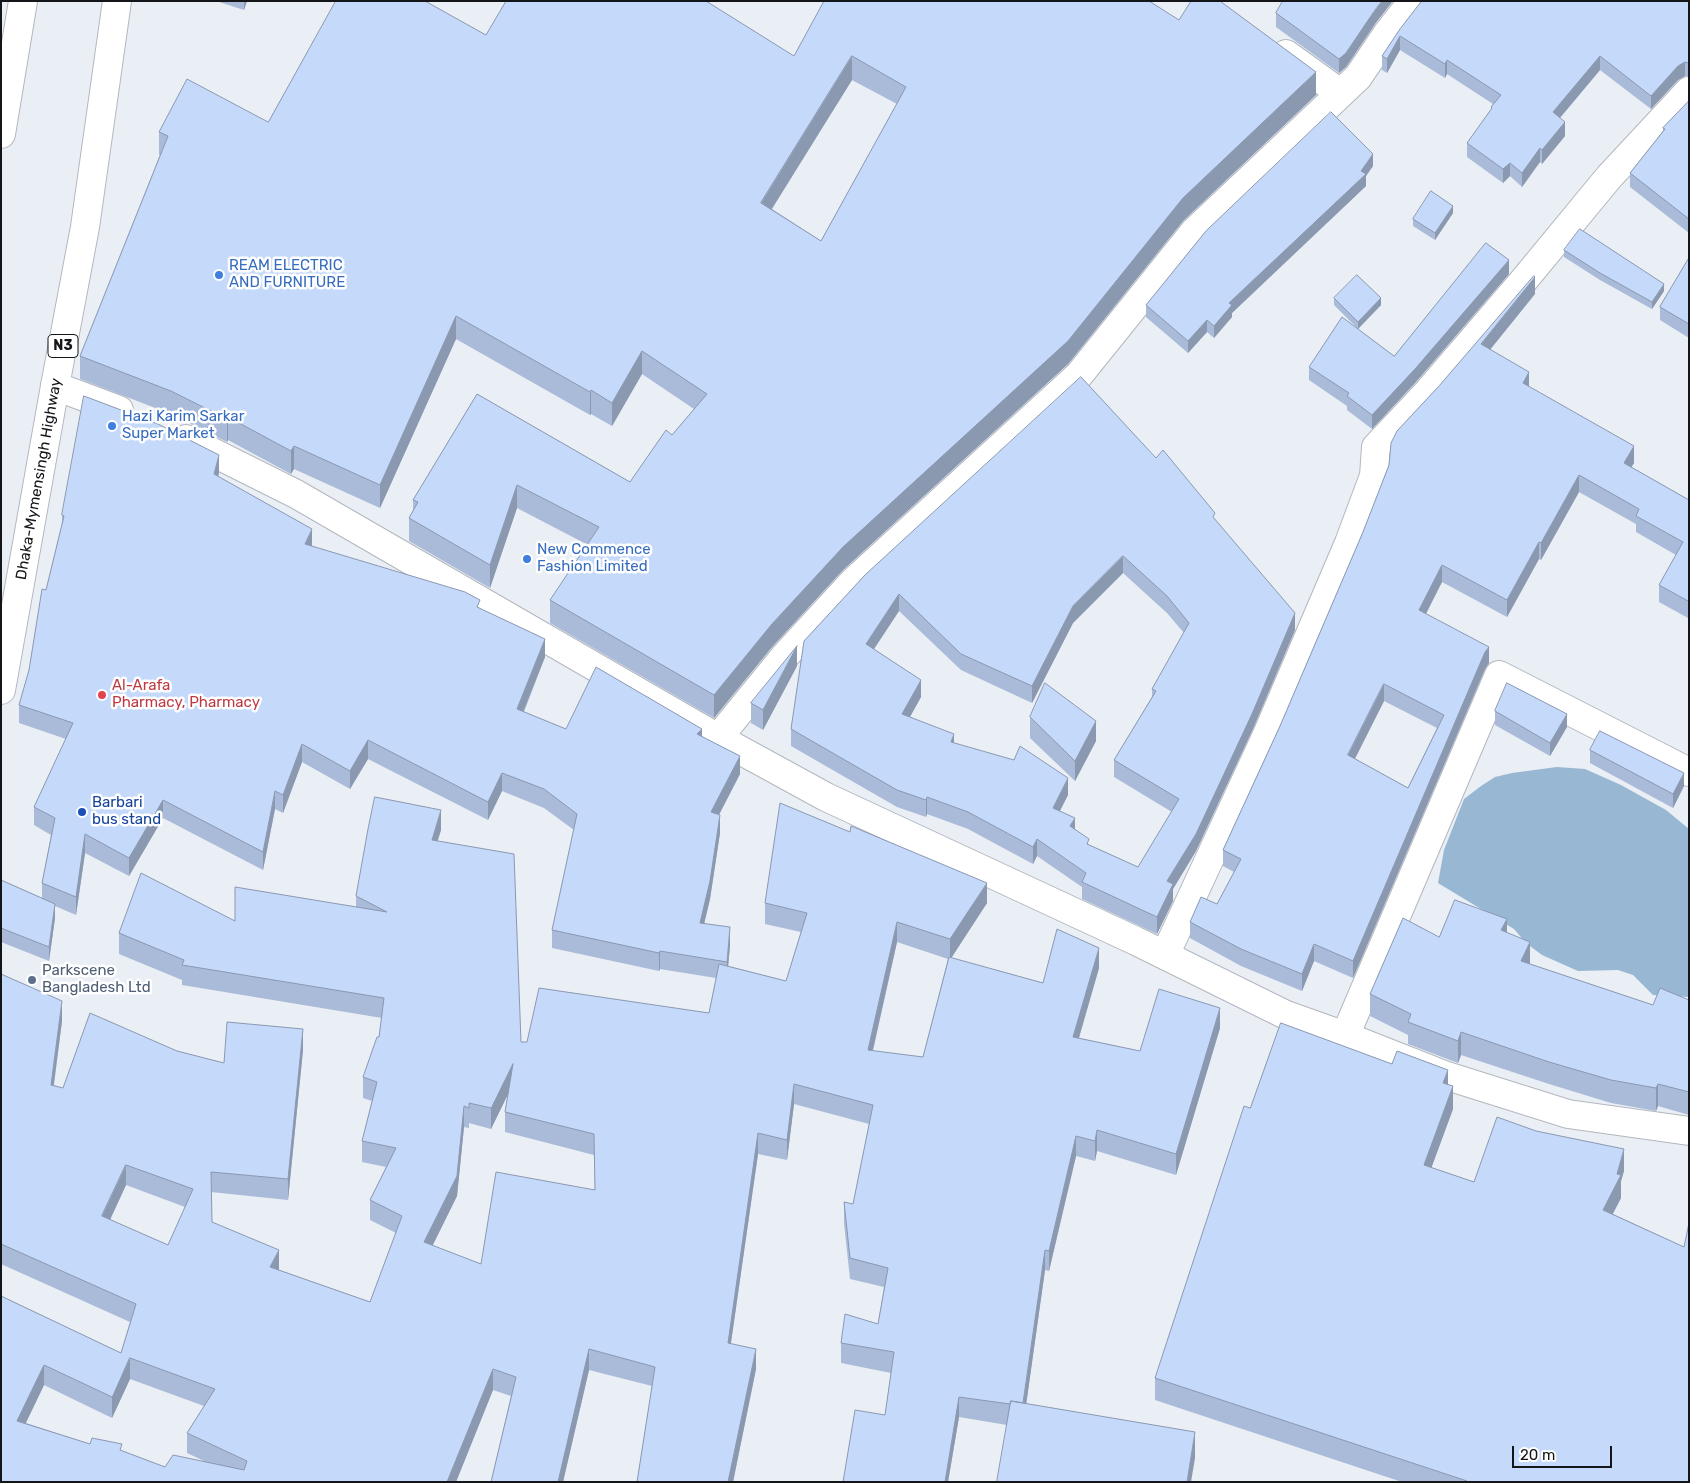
<!DOCTYPE html>
<html>
<head>
<meta charset="utf-8">
<style>
	body { margin:0 }
	#map { position:relative; width:1690px; height:1483px; overflow:hidden; background:#eaeef5; font-family:Rubik,sans-serif }
	canvas { display:block }
	.frame { position:absolute; inset:0; border:2px solid #141518; pointer-events:none }
	.scale { position:absolute; left:1512px; top:1446px; width:100px; height:22px; box-sizing:border-box; border:2px solid #141518; border-top:0; padding-left:6px; font-size:15px; line-height:18px; white-space:nowrap; color:#141518; -webkit-text-stroke:4px #fff; paint-order:stroke }
</style>
</head>
<body>
<div id="map">
<canvas width="1690" height="1483"></canvas>
<div class="frame"></div>
<div class="scale">20 m</div>
</div>
<script>
const context = document.querySelector('canvas').getContext('2d');
context.lineJoin = 'round';
function paint(path, color) { context.fillStyle = color; context.fill(path, 'evenodd'); }
function trace(path, color, width, dash) { context.strokeStyle = color; context.lineWidth = width; context.lineCap = dash ? 'butt' : 'round'; context.setLineDash(dash || []); context.stroke(path); }
function label(font, color, halo, rows, align = 'center') {
  context.font = font + ' Rubik,sans-serif'; context.lineWidth = 5; context.setLineDash([]); context.textBaseline = 'middle'; context.strokeStyle = halo; context.fillStyle = color; for (const [text, x, y, turn = 0] of rows) {
    context.save(); context.translate(x, y); context.rotate((+turn || 0) * Math.PI / 180); context.textAlign = isNaN(turn) ? turn : align; if (halo) context.strokeText(text, 0, 0); context.fillText(text, 0, 0); context.restore();
  }
}
paint(new Path2D(`
	M1557 767 1585 769 1621 785 1666 810 1689 829V997L1653 995 1633 975 1618 970 1578 971 1542 955 1526 943 1514 929 1438 883 1444 850 1464 799 1481 786 1495 777 1512 773Z`), '#98b7d2');
const street = new Path2D(`
	M1286 54 1340 93
	M718 738 784 657 854 581 1079 375 1194 232 1358 77 1387 34 1413 1
	M1165 955 1266 737 1349 543 1374 476 1376 447 1427 393 1524 280 1609 177 1689 91
	M1345 1036 1499 675 1689 772`);
const secondary = new Path2D(`
	M55 386 119 410
	M186 439 296 494 718 738 826 797 1136 941 1286 1015 1345 1036 1444 1075 1568 1114 1689 1131`);
const highway = new Path2D(`
	M1 134 23 1
	M1 690 55 386 85 227 117 1`);
trace(street, '#b3b7be', 30);
trace(secondary, '#b3b7be', 30);
trace(highway, '#b3b7be', 30);
trace(street, '#fff', 28);
trace(secondary, '#fff', 28);
trace(highway, '#fff', 28);
paint(new Path2D(`
	M216 1H247L244 10Z
	M1422 1H1689V76H1685L1678 80 1651 109 1600 70 1560 118 1565 136 1542 164 1540 162 1522 187 1510 176 1503 183 1467 157V143L1491 110V107L1493 104 1447 74 1445 78 1400 50 1387 73 1382 70V56Z
	M1276 13 1375 24 1346 67 1339 73 1276 27Z
	M1179 20 1316 95 1183 221 1068 364 843 570 772 647 714 718 550 623V600L588 545 517 508 490 588 409 541V518L413 511V500L477 394 630 482 672 435 694 409 642 374 612 426 591 414 590 415 456 339 380 508 294 469 291 474 228 440 227 442 171 414 80 379V356L160 155H159V132L268 122 486 35 794 56ZM852 80 897 104 821 241 772 209Z
	M1689 101V233L1630 187V173L1663 131V128Z
	M1373 166 1366 176V186L1232 313V317L1214 338 1207 332 1188 353 1146 317V305Z
	M1453 213 1435 240 1413 226V219Z
	M1564 250 1664 291 1652 309 1600 280 1564 257Z
	M1689 258V338L1660 320V307Z
	M1509 274 1415 383 1372 429 1347 410V406L1309 380V367L1356 327 1334 305V298L1381 305 1358 329 1394 356Z
	M1535 294 1490 349 1529 387 1634 463 1631 467 1689 500 1688 618 1659 602V585L1676 555 1636 532V524L1579 492 1541 560 1539 559 1507 617 1442 582 1426 614 1489 663 1485 669 1353 978 1314 961 1302 991 1241 966 1190 938V922L1217 904 1234 872 1223 866V850L1280 726 1363 532 1389 465ZM1384 701 1437 728 1408 788 1355 759Z
	M1156 458 1215 519 1295 630 1252 731 1196 851 1173 889V901L1157 934 1082 899V887L1037 856 1033 864 968 829 927 814 926 817 897 807 791 746V729L865 575ZM1123 573 1167 613 1184 633 1152 689V697L1114 760V777L1172 812 1138 867 1089 845 1075 829 1060 811 1068 795 954 743 910 717 921 697 874 649 899 611 961 670 1032 703 1073 623Z
	M219 473 218 476 312 546 480 608 545 657 524 712 566 729 702 736 740 774 719 815 720 833 710 899 704 924 730 945 728 966 786 981 801 932 765 924V903H987L951 958 1043 983 1099 968 1079 1038 1140 1051 1220 1028 1176 1175 1097 1151 1095 1161 1076 1156 1049 1271 1045 1270 1026 1404 1195 1458 1007 1425 959 1417 948 1482H843L885 1415 891 1373 841 1363V1343L878 1324 884 1287 850 1279 844 1223V1202L853 1204 869 1124 794 1104 787 1160 758 1154 731 1343 756 1369 733 1482H637L652 1386 589 1370 563 1482H491L511 1396 493 1390 456 1482H1V1296L121 1353 130 1322 1 1264V974L62 1021 54 1085 63 1088 177 1051 224 1063 303 1050 288 1200 211 1192 212 1222 279 1270 370 1302 396 1233 370 1220V1200L386 1167 362 1162V1141L372 1101 363 1098V1077L379 1037 382 1018 182 985V980L119 954V933L356 907V896L441 830 437 841 521 1042H527L709 1013 716 978 660 969 659 971 552 948V930L574 830 544 808 502 791 488 820 368 759 350 789 302 762 283 813 275 809 263 870 163 818 129 876 85 853 76 915 55 906V918L49 961 1 942V880L42 898V883L51 835 34 825V807L66 739 19 723V705L29 670 46 590 62 524V515ZM897 942 948 959 923 1057 873 1051ZM508 1094 505 1112V1132L594 1155 595 1190 481 1264 432 1246 457 1196 464 1127 469 1128V1123L491 1129ZM126 1185 185 1207 168 1245 110 1220ZM130 1379 204 1406 187 1433V1453L204 1461 165 1467 122 1451 90 1444 26 1423 44 1385 112 1418Z
	M797 666 763 730 751 723V703Z
	M1495 711 1567 727 1550 756 1495 725Z
	M1030 717 1096 741 1075 781 1030 738Z
	M1590 750 1684 786 1673 808 1590 763Z
	M1507 933 1530 964 1653 1005 1689 1000V1115L1658 1106 1656 1111 1611 1103 1549 1084 1461 1055 1458 1063 1408 1044V1035L1370 1016V994L1439 937Z
	M1448 1084 1453 1109 1431 1168 1474 1182 1624 1171 1621 1181V1198L1613 1214 1684 1247 1689 1482H1402L1155 1400V1378L1250 1108Z`), '#a9bbd8');
paint(new Path2D(`
	M244 1H247L244 10Z
	M1382 1H1393L1375 24 1346 67 1339 73V59Z
	M1400 36V50L1387 73V59Z
	M852 56V80L761 226V203Z
	M1600 56V70L1553 126V112Z
	M1447 60V74L1445 78V64Z
	M1685 62V76L1678 80 1651 109V96L1678 66Z
	M1316 72V95L1183 221 1068 364 843 570 772 647 714 718V695L772 624 843 547 1183 198Z
	M1565 122V136L1542 164V150Z
	M1540 148V162L1522 187V173Z
	M1373 154V166L1366 176V186L1232 313V317L1214 338V326L1229 303 1361 171Z
	M1510 163V176L1503 183V169Z
	M1453 206V213L1435 240V233Z
	M1509 260V274L1415 383 1372 429V415Z
	M1535 277V294L1481 361V344Z
	M1664 284V291L1652 309V302Z
	M1381 298V305L1358 329V322Z
	M456 316V339L380 508V485Z
	M1207 320V332L1188 353V341Z
	M642 351V374L612 426V403Z
	M1529 372V389L1523 383Z
	M591 390V414L590 415V392Z
	M228 417V440L227 442V419Z
	M294 446V469L291 474V451Z
	M1634 446V463L1624 480V463Z
	M219 455V473L214 492V474Z
	M1579 475V492L1541 560V543Z
	M517 485V508L490 588V565Z
	M312 529V547L305 544Z
	M1539 542V559L1507 617V600Z
	M1123 556V573L1073 623 1032 703V686L1073 606Z
	M1442 565V582L1419 627V610Z
	M899 594V611L866 661V644Z
	M1689 599V616L1688 618V601Z
	M1295 613V630L1252 731 1196 851 1173 889V901L1157 934V917L1167 881Z
	M545 639V657L517 727V709Z
	M797 646V666L763 730V710Z
	M1489 647V663L1485 669 1353 978V961L1485 652Z
	M921 680V697L902 731V714Z
	M1384 684V701L1348 772V755Z
	M1567 714V727L1550 756V743Z
	M1096 721V741L1075 781V761Z
	M702 729V747L697 734Z
	M954 734V751L951 742Z
	M368 740V759L350 789V771Z
	M302 744V762L283 813V795Z
	M740 756V774L711 830V812Z
	M502 773V791L488 820V802Z
	M1684 773V786L1673 808V794Z
	M1068 778V795L1053 824V808Z
	M275 791V809L263 870V852Z
	M927 797V814L926 817V800Z
	M163 800V818L129 876V858Z
	M441 810V830L432 860V840Z
	M720 815V833L710 899 700 941V923Z
	M1075 818V835L1070 826Z
	M85 834V853L76 915V897Z
	M1037 839V856L1033 864V847Z
	M987 883V903L950 960V939Z
	M55 904V918L49 961V947Z
	M1507 919V941L1501 930Z
	M897 922V942L868 1071V1050Z
	M730 927V945L727 980V962Z
	M1530 942V964L1521 961Z
	M1314 944V961L1302 991V974Z
	M1099 948V968L1073 1058V1037Z
	M660 951V969L659 971V953Z
	M62 1001V1021L51 1105V1085Z
	M1220 1008V1028L1176 1175V1154Z
	M303 1029V1050L288 1200V1179Z
	M1461 1032V1055L1458 1063V1041Z
	M513 1064V1084L491 1129V1108Z
	M1448 1070V1093L1443 1083Z
	M794 1084V1104L787 1160V1140Z
	M1658 1084V1106L1656 1111V1088Z
	M1453 1086V1109L1424 1188V1165Z
	M464 1106V1127L457 1196 424 1263V1242Z
	M1097 1130V1151L1095 1161V1141Z
	M758 1133V1154L728 1363V1343Z
	M1076 1136V1156L1049 1271V1251Z
	M1624 1149V1171L1621 1181V1198L1603 1232V1210L1617 1174Z
	M126 1165V1185L102 1237V1216Z
	M279 1250V1271L270 1267Z
	M1045 1250V1270L1023 1427V1406Z
	M589 1349V1370L563 1482H558Z
	M756 1349V1369L733 1482H728Z
	M130 1358V1379L112 1418V1397Z
	M44 1365V1385L17 1441V1421Z
	M493 1369V1390L456 1482H447Z
	M959 1397V1417L948 1482H945Z
	M1195 1432V1458L1191 1482H1187Z`), '#8a98b0');
const building = new Path2D(`
	M336 1H425L486 35 506 1H706L794 56 824 1H1149L1179 20 1191 1H1220L1316 72 1183 198 1068 341 843 547 772 624 714 695 550 600 599 527 517 485 490 565 409 518 418 502 413 500 477 394 630 482 666 430 672 435 707 394 642 351 612 403 591 390 590 392 456 316 380 485 294 446 291 451 228 417 227 419 171 391 80 356 168 136 159 132 187 79 268 122ZM852 56 906 87 821 241 761 203Z
	M1283 1H1382L1375 10 1346 53 1339 59 1276 13Z
	M1422 1H1689V63L1685 62 1678 66 1651 96 1600 56 1553 112 1565 122 1542 150 1540 148 1522 173 1510 163 1503 169 1467 143 1492 108 1491 107 1501 95 1447 60 1445 64 1400 36 1387 59 1382 56 1400 29Z
	M1689 101V219L1630 173 1665 129 1663 128Z
	M1331 112 1373 154 1361 171 1366 174 1229 303 1232 305 1214 326 1207 320 1188 341 1146 305 1206 231Z
	M1431 191 1453 206 1435 233 1413 219Z
	M1580 229 1664 284 1652 302 1600 273 1564 250Z
	M1486 243 1509 260 1415 369 1372 415 1347 396 1349 393 1309 367 1342 317 1394 356Z
	M1689 258V324L1660 307Z
	M1357 275 1381 298 1358 322 1334 298Z
	M1534 276 1535 277 1481 344 1529 372 1523 383 1634 446 1624 463 1689 500V599L1688 601 1659 585 1683 542 1636 516 1639 509 1579 475 1541 543 1539 542 1507 600 1442 565 1419 610 1489 647 1485 652 1353 961 1314 944 1302 974 1241 949 1190 922 1201 897 1217 904 1241 859 1223 850 1280 726 1363 532 1389 465 1391 443 1397 431 1439 386ZM1384 684 1444 715 1408 788 1348 755Z
	M1081 377 1156 458 1163 450 1215 513 1213 517 1295 613 1252 714 1196 834 1167 881 1173 884 1157 917 1082 882 1086 873 1037 839 1033 847 968 812 927 797 926 800 897 790 791 729 804 641 865 575ZM1123 556 1167 596 1189 623 1152 689 1156 691 1114 760 1179 799 1138 867 1087 844 1089 839 1070 826 1075 818 1053 808 1068 778 1020 746 1014 760 951 742 954 734 902 714 921 680 866 644 899 594 961 654 1032 686 1073 606Z
	M84 396 158 424 219 455 214 474 312 529 305 544 465 592 480 600 477 607 545 639 517 709 566 729 596 667 702 729 697 734 740 756 711 812 720 815 710 881 700 923 730 927 727 962 660 951 659 953 552 930 577 814 544 789 502 773 488 802 368 740 350 771 302 744 283 795 275 791 263 852 163 800 129 858 85 834 76 897 42 883 55 818 34 807 73 723 19 705 29 670 42 589 46 590 64 516 62 515Z
	M797 646 763 710 751 703Z
	M1045 683 1096 721 1075 761 1030 717Z
	M1507 683 1567 714 1550 743 1495 711Z
	M1600 731 1684 773 1673 794 1590 750Z
	M375 797 441 810 432 840 514 854 521 1042H527L539 988 709 1013 719 964 786 981 807 913 765 903 780 803 850 832 851 826 987 883 950 939 897 922 868 1050 923 1057 949 957 1043 983 1057 929 1099 948 1073 1037 1140 1051 1159 989 1220 1008 1176 1154 1097 1130 1095 1141 1076 1136 1049 1251 1045 1250 1023 1403 1011 1401 1010 1404 959 1397 945 1482H843L855 1410 885 1415 894 1352 841 1343 845 1314 878 1324 888 1268 850 1258 844 1202 853 1204 873 1105 794 1084 787 1140 758 1133 728 1343 756 1349 728 1482H637L655 1367 589 1349 558 1482H491L516 1377 493 1369 447 1482H4L1 1481V1296L121 1353 136 1304 1 1244V974L62 1001 51 1085 63 1088 90 1013 177 1051 224 1063 227 1022 303 1029 288 1179 211 1172 212 1222 279 1250 270 1267 370 1302 402 1216 370 1200 396 1148 362 1141 377 1082 363 1077 377 1037H379L384 998 182 965 184 960 119 933 141 873 235 921V887L387 912 356 896 368 829ZM513 1064 505 1112 594 1134 595 1190 496 1172 481 1264 424 1242 457 1176 464 1106 469 1108V1103L491 1108ZM126 1165 193 1189 168 1245 102 1216ZM130 1358 215 1389 187 1433 247 1461 244 1470 173 1455 165 1467 120 1450 122 1444 92 1438 90 1444 17 1421 44 1365 112 1397Z
	M1 880 55 904 49 947 1 928Z
	M1455 900 1507 919 1501 930 1530 942 1521 961 1653 1005 1660 988 1689 1000V1092L1658 1084 1656 1088 1611 1080 1549 1062 1461 1032 1458 1041 1408 1022 1411 1014 1370 994 1403 918 1439 937Z
	M1281 1023 1392 1064 1397 1051 1448 1070 1443 1083 1453 1086 1424 1165 1474 1182 1497 1117 1536 1131 1624 1149 1617 1174 1621 1175 1603 1210 1684 1247 1689 1223V1482H1467V1481L1155 1378 1244 1106 1250 1108Z
	M1011 1401 1195 1432 1187 1482H997Z`);
paint(building, '#c5d9fb');
trace(building, '#8a98b0', 1);
for (const [x, y, r, color] of [
	[219,275,5,"#3f7fe0"],
	[112,426,5,"#3f7fe0"],
	[527,559,5,"#3f7fe0"],
	[102,695,5,"#e0444e"],
	[82,812,5,"#1a4fb4"],
	[32,980,5,"#5c6f8a"]
]) { const dot = new Path2D(); dot.arc(x, y, r, 0, 2 * Math.PI); context.fillStyle = color; context.fill(dot); trace(dot, '#fff', 2); }
for (const [x, y, w] of [
	[63,346,30]
]) { const box = new Path2D(); box.roundRect(x - w / 2, y - 11.5, w, 23, 4); context.fillStyle = '#fff'; context.fill(box); trace(box, '#141518', 1); }
label('bold 14px', '#141518', null, [
	["N3",63,346]
]);
label('15px', '#366cbe', '#fff', [
	["REAM ELECTRIC",229,266],
	["AND FURNITURE",229,283],
	["Hazi Karim Sarkar",122,417],
	["Super Market",122,434],
	["New Commence",537,550],
	["Fashion Limited",537,567]
], 'left');
label('15px', '#141518', '#fff', [
	["Dhaka-Mymensingh Highway",39,479,-80]
]);
label('15px', '#be3a42', '#fff', [
	["Al-Arafa",112,686],
	["Pharmacy, Pharmacy",112,703]
], 'left');
label('15px', '#164399', '#fff', [
	["Barbari",92,803],
	["bus stand",92,820]
], 'left');
label('15px', '#4e5e75', '#fff', [
	["Parkscene",42,971],
	["Bangladesh Ltd",42,988]
], 'left');
</script>
</body>
</html>
